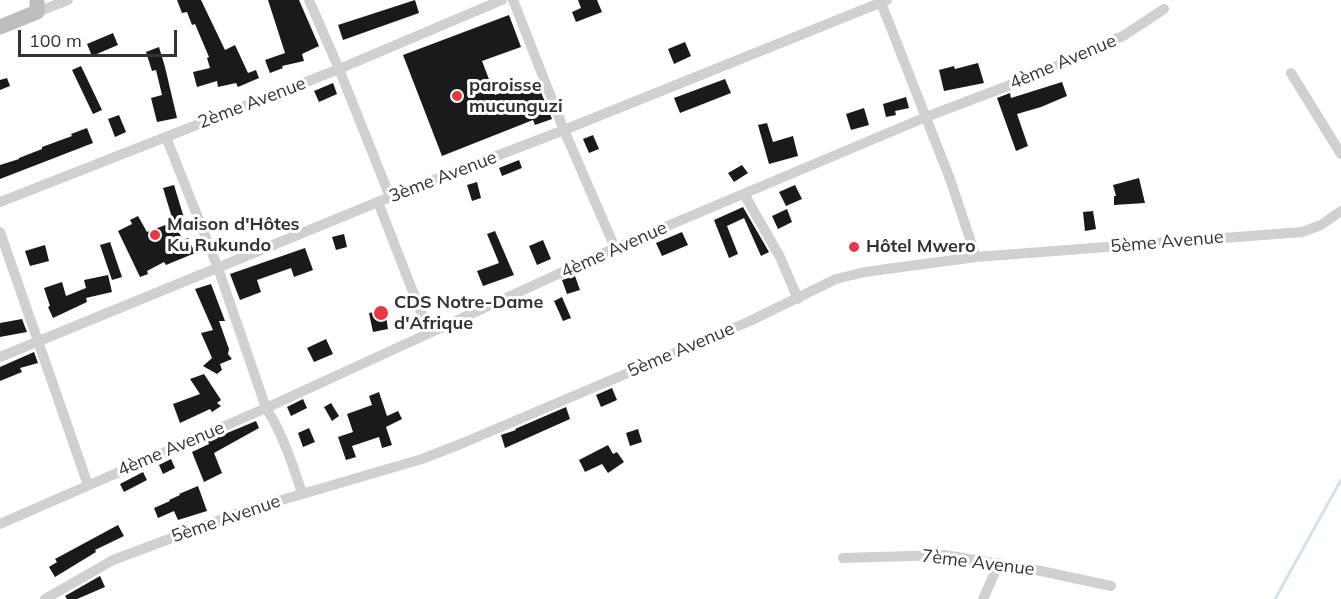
<!DOCTYPE html>
<html>
<head>
<meta charset="utf-8">
<style>
	body { margin:0 }
	#map { position:relative; width:1341px; height:599px; overflow:hidden; background:#fff; font-family:Mulish,sans-serif }
	canvas { display:block }
	.scale { position:absolute; left:18px; top:30px; width:159px; height:27px; box-sizing:border-box; border:3px solid #333; border-top:0; padding-left:8px; font-size:18px; line-height:21px; white-space:nowrap; color:#333; -webkit-text-stroke:4px #fff; paint-order:stroke }
</style>
</head>
<body>
<div id="map">
<canvas width="1341" height="599"></canvas>
<div class="scale">100 m</div>
</div>
<script>
const context = document.querySelector('canvas').getContext('2d');
context.lineJoin = 'round';
function trace(path, color, width, dash) { context.strokeStyle = color; context.lineWidth = width; context.lineCap = dash ? 'butt' : 'round'; context.setLineDash(dash || []); context.stroke(path); }
function paint(path, color) { context.fillStyle = color; context.fill(path, 'evenodd'); }
function label(font, color, halo, rows, align = 'center') {
  context.font = font + ' Mulish,sans-serif'; context.lineWidth = 6; context.setLineDash([]); context.textBaseline = 'middle'; context.strokeStyle = halo; context.fillStyle = color; for (const [text, x, y, turn = 0] of rows) {
    context.save(); context.translate(x, y); context.rotate((+turn || 0) * Math.PI / 180); context.textAlign = isNaN(turn) ? turn : align; if (halo) context.strokeText(text, 0, 0); context.fillText(text, 0, 0); context.restore();
  }
}
trace(new Path2D(`
	M1275 599 1341 480`), '#cfe2ee', 3);
paint(new Path2D(`
	M177 0H201L225 50 235 45 248 73 256 70 259 78 238 87 236 83 218 87 217 81 197 87 193 72 210 68 207 58 209 57 195 24 192 25 187 12 182 13Z
	M268 0H299L319 46 302 54 304 61 282 66 283 68 270 73 265 60 285 53Z
	M415 0 419 13 343 40 338 25Z
	M578 0H597L602 12 576 22 572 12 581 8Z
	M509 15 521 47 482 61 495 95 536 80 552 119 535 125 533 120 442 156 403 55Z
	M113 33 118 45 92 56 87 44Z
	M685 42 691 56 674 64 668 49Z
	M159 47 165 67 177 118 157 122 151 98 162 95 156 70 152 71 146 52Z
	M978 63 984 83 944 91 939 70 954 66 955 69Z
	M81 66 102 110 93 114 72 70Z
	M7 78 10 86 0 90V80Z
	M725 79 731 93 680 113 674 98Z
	M1062 82 1067 96 1041 107 1017 114 1028 146 1016 151 997 98 1010 93 1011 98Z
	M333 83 337 94 319 102 314 91Z
	M906 97 909 108 895 111 896 115 886 117 883 104Z
	M864 108 869 125 851 130 846 114Z
	M119 115 126 132 115 137 108 119Z
	M767 123 773 142 793 136 798 156 769 164 758 125Z
	M87 128 93 143 0 179V165L19 159V158L42 149V147L72 136 71 134Z
	M593 135 599 149 589 153 583 139Z
	M519 160 522 168 502 176 499 168Z
	M742 165 748 173 734 182 728 173Z
	M1139 178 1145 203 1114 205V196H1116L1113 185Z
	M477 182 481 198 472 201 467 185Z
	M174 185 184 218 173 221 163 188Z
	M795 185 802 199 786 206 779 192Z
	M743 207 769 252 761 256 744 218 727 226 738 254 729 258 714 220Z
	M787 209 792 222 778 229 772 216Z
	M1093 211 1096 229 1085 231 1083 212Z
	M138 216 147 232 173 222 183 240 188 238 195 253 166 265 164 262 147 271 148 274 140 277 118 231 132 224 130 220Z
	M495 231 514 275 483 286 477 271 499 263 487 234Z
	M682 232 688 245 662 256 656 243Z
	M344 234 347 247 336 250 332 237Z
	M543 240 551 259 537 265 529 246Z
	M110 242 122 277 112 280 100 245Z
	M45 245 49 261 30 266 25 251Z
	M305 248 313 270 294 277 291 268 257 280 261 292 240 300 230 274Z
	M108 275 112 292 86 298 87 302 53 318 48 307 50 306 44 288 62 282 66 296 86 288 84 280Z
	M575 276 580 290 567 294 562 280Z
	M211 284 225 321H219L229 349 228 354 232 359 220 364 222 370 217 374 203 366 212 358 201 333 213 330 195 289Z
	M562 297 571 318 563 321 554 301Z
	M385 310 388 329 373 332 369 313Z
	M22 319 27 332 0 337V323Z
	M326 339 333 354 314 362 307 348Z
	M34 352 38 363 20 368 22 372 0 381V367Z
	M204 374 221 400 217 403 221 406 212 412 210 409 180 423 173 404 200 394 190 379Z
	M612 388 617 400 601 407 596 395Z
	M379 392 387 416 398 411 402 419 386 427 392 445 382 448 379 437 352 446 356 457 346 460 338 437 353 432 347 414 372 405 369 396Z
	M303 399 307 408 291 416 287 407Z
	M331 403 339 416 332 421 324 407Z
	M566 407 570 419 505 448 501 435 516 430 515 429Z
	M256 421 259 428 214 453 222 473 204 482 192 452 209 444 208 441Z
	M309 428 315 442 303 447 298 433Z
	M638 429 642 442 630 446 626 433Z
	M608 445 613 454 617 452 624 462 608 473 602 464 585 472 579 460Z
	M171 459 175 468 163 474 159 465Z
	M143 472 147 480 124 492 120 484Z
	M198 486 207 511 178 520 174 511 158 518 154 508 170 501 169 500 180 495 179 494Z
	M118 525 124 536 95 550 96 552 55 577 49 567 57 562 55 559Z
	M100 576 105 587 77 599H67L65 596Z`), '#1a1a1a');
trace(new Path2D(`
	M309 0 339 69 390 197
	M513 0 564 130 615 248
	M880 0 950 179 976 257
	M37 12 68 0
	M1291 73 1341 154
	M166 137 218 268 266 408C283 434 292 463 302 493
	M744 194 780 257 798 299
	M0 202 339 69 502 0
	M378 202 429 333
	M0 232 88 485
	M0 357 390 197 564 130 887 0
	M0 524 266 408 615 248 926 117 1039 74 1123 36 1164 9
	M843 558 945 555 1041 571 1111 586
	M45 599 113 560 244 511 422 459 463 443 750 321 836 279 865 272 976 257 1302 232 1321 225 1341 211
	M983 599 999 563`), '#d0d0d0', 10);
trace(new Path2D(`
	M0 27 37 12V0`), '#bdbdbd', 15);
for (const [x, y, r, color] of [
	[457,96,6,"#e63946"],
	[155,235,6,"#e63946"],
	[854,247,6,"#e63946"],
	[381,313,8,"#e63946"]
]) { const dot = new Path2D(); dot.arc(x, y, r, 0, 2 * Math.PI); context.fillStyle = color; context.fill(dot); trace(dot, '#fff', 2); }
label('18px', '#333', '#fff', [
	["4ème Avenue",1063,62,-23],
	["2ème Avenue",252,103,-21],
	["3ème Avenue",443,177,-21],
	["5ème Avenue",1167,242,-5],
	["4ème Avenue",614,250,-24],
	["5ème Avenue",681,350,-23],
	["4ème Avenue",171,449,-23],
	["5ème Avenue",226,519,-19],
	["7ème Avenue",978,563,7]
]);
label('bold 18px', '#333', '#fff', [
	["paroisse",469,86],
	["mucunguzi",469,107],
	["Maison d'Hôtes",167,225],
	["Ku Rukundo",167,246],
	["Hôtel Mwero",866,247],
	["CDS Notre-Dame",394,303],
	["d'Afrique",394,324]
], 'left');
</script>
</body>
</html>
